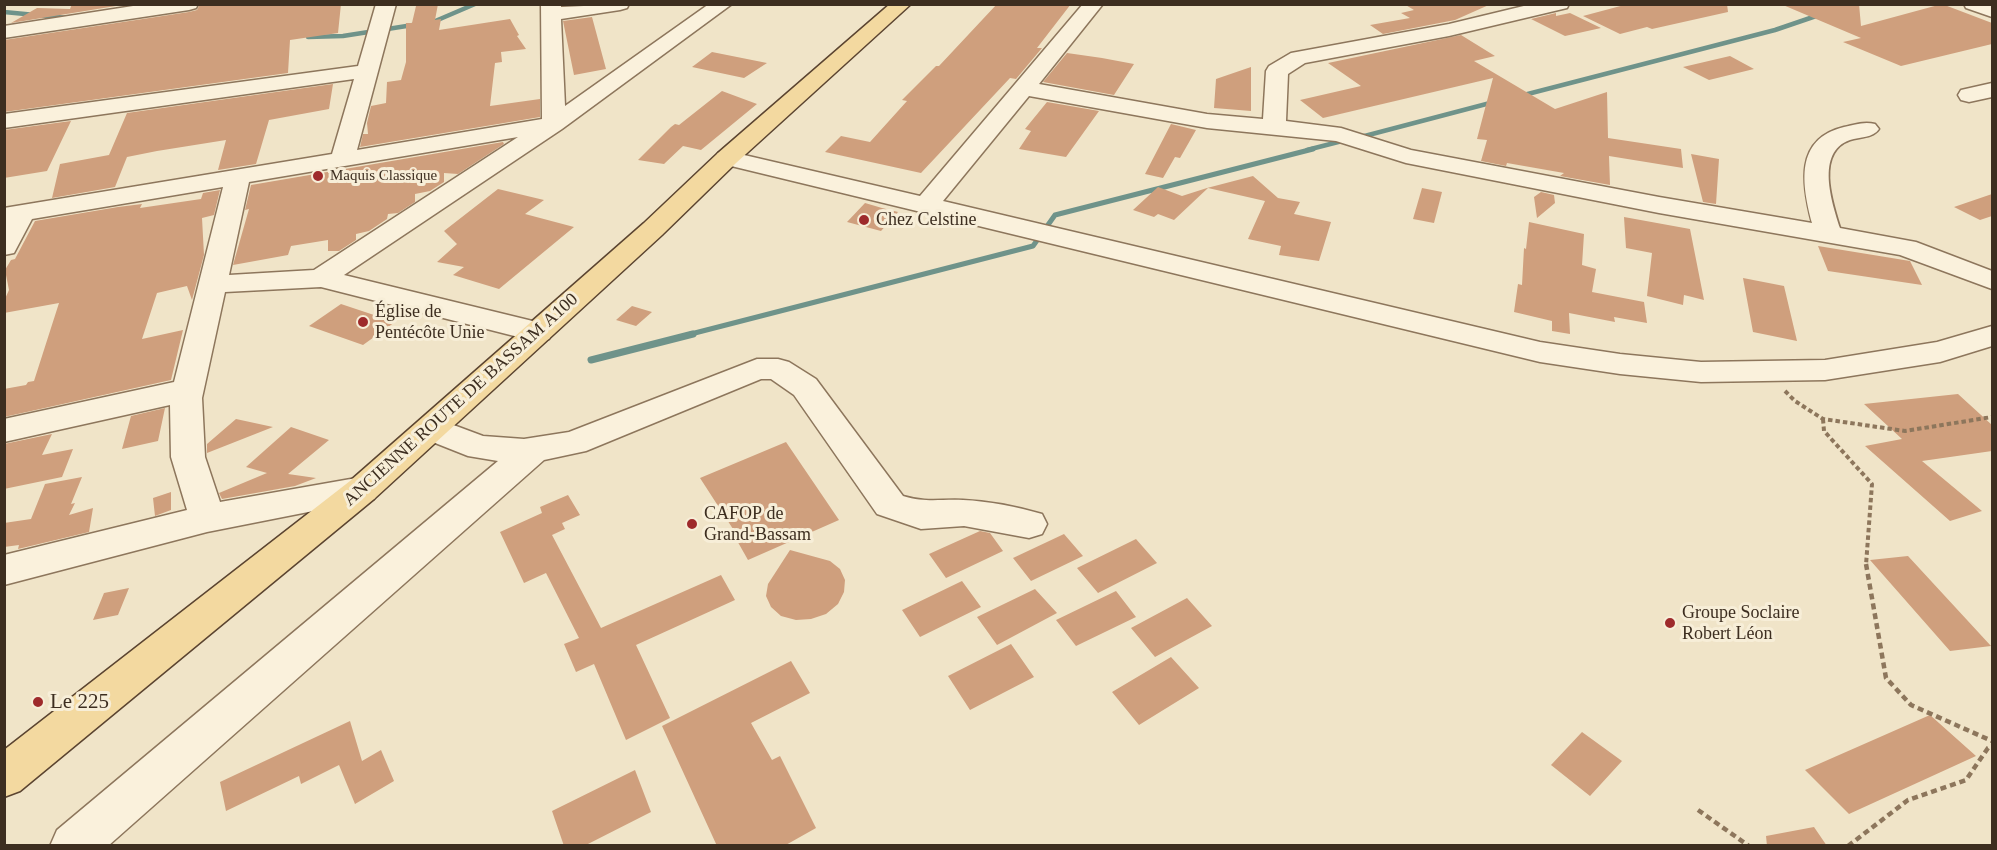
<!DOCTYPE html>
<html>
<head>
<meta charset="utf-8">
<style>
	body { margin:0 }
	#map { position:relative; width:1997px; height:850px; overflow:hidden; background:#f0e4c8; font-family:Georgia,serif }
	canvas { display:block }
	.frame { position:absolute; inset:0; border:6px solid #3d2e20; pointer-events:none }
</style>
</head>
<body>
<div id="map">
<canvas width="1997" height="850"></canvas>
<div class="frame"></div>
</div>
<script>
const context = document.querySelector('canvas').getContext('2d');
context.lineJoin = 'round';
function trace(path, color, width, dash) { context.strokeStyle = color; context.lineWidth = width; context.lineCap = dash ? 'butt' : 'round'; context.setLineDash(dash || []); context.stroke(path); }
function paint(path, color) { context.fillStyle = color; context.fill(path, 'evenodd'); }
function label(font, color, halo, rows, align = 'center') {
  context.font = font + ' Georgia,serif'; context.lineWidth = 6; context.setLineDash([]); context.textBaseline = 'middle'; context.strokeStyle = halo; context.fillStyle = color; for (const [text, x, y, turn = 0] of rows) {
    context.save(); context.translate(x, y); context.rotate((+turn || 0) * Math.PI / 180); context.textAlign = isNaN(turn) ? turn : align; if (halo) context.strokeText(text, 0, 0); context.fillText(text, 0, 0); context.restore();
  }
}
trace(new Path2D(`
	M4 12 67 18
	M433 22 475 4
	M308 37 343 36 413 25
	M1520 96 1775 30 1819 15
	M1357 138 1494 102
	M1307 150 1346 140`), '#6f938a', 4.5);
trace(new Path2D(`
	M687 335 1033 246 1055 215 1313 149`), '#6f938a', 5);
trace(new Path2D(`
	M591 360 693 334`), '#6f938a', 7);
paint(new Path2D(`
	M72 4H128L11 23 37 8 70 9Z
	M213 4H341L338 33 290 40 288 73 4 112V40L189 12 197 10 199 6Z
	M438 4 435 20 441 19 439 30 510 19 519 35 517 36 526 49 501 52 502 62 495 63 490 106 540 99V117L360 147 363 134H368L367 123 371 106 386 103 387 82 401 80 406 62V23H412L416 6Z
	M997 4H1071L1037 48H1042L1016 79 1010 78 921 173 825 152 841 136 870 142 907 101 902 100 936 66H939Z
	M1404 4H1491L1455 20 1383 34 1370 25 1410 18 1401 13 1414 10Z
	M1628 4H1727L1728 12 1652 29 1647 27 1620 34 1583 16Z
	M1859 4 1861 26 1942 4 1992 23V44L1901 66 1843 42 1861 38 1783 5Z
	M1556 13V16L1570 13 1601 28 1565 36 1531 19Z
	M592 17 606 69 574 75 563 21Z
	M1461 35 1495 56 1474 61 1555 109 1607 92 1608 138 1681 149 1683 168 1609 156 1610 185 1560 176 1564 173 1507 163 1506 166 1481 161 1487 140 1477 139 1493 78 1323 118 1300 100 1361 86 1328 63Z
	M712 52 767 63 744 78 692 67Z
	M1067 53 1102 58 1134 64 1114 95 1043 82Z
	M1730 56 1754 69 1709 80 1683 67Z
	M1251 67V111L1214 108 1216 79Z
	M333 84 329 109 269 120 256 164 218 170 226 140 157 151 127 157 115 187 52 198 60 164 109 155 127 113Z
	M722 91 757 104 701 150 683 146 664 164 638 160 671 127 675 124 679 125Z
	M1047 102 1099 111 1066 157 1019 149 1031 131 1025 129Z
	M71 121 47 171 4 178V130Z
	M1171 124 1196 130 1180 158 1175 157 1163 178 1145 174Z
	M503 142 504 144 458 174 444 173V182L430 191 415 194V202L398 213 388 214 387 219 369 231 356 234V240L339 251H328V240L291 246 288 255 233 265 249 209 245 210 251 185Z
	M1691 154 1719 159 1716 204 1703 202Z
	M1253 176 1278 198 1300 202 1294 214 1331 222 1319 261 1279 255 1281 246 1248 239 1265 201 1208 188 1174 220 1158 214 1154 217 1133 210 1158 187 1182 196 1207 188Z
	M1422 188 1442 192 1434 223 1413 219Z
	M498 189 544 200 525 214 574 227 499 289 453 275 464 267 437 262 457 244 444 231Z
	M220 190 214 215 202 218 204 255 192 300 187 286 157 293 142 339 183 330 171 380 4 417V389L26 385 28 382 34 381 59 303 4 313V301L9 290 5 270 11 260 15 259 35 221 118 207 142 204 140 208 201 199 203 193Z
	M1541 192 1554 195 1555 203 1537 218 1534 197Z
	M1992 194V216L1980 220 1954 207Z
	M865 203 882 208 898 212 881 231 847 222Z
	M1624 217 1690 229 1704 300 1684 295 1683 305 1647 296 1652 253 1626 248Z
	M1529 222 1584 234 1582 265 1596 269 1592 292 1644 302 1647 323 1614 317 1615 322 1569 313 1570 334 1552 331V321L1514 312 1518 284 1522 285 1524 248 1526 249Z
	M1818 246 1910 261 1922 285 1828 271Z
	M1743 278 1784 286 1797 341 1753 332Z
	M341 304 395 322 363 345 309 326Z
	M632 306 652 312 636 326 616 320Z
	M1958 394 1992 425V451L1922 461 1982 511 1950 521 1865 446 1902 439 1864 404Z
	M165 408 158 441 122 449 131 416Z
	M236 419 273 427 207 453V444Z
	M291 427 329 440 288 474 316 478 295 486 222 499 219 493 267 473 246 467Z
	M52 434 42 455 73 449 62 477 4 489V444Z
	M786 442 839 520 748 560 731 530 733 529 700 478Z
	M82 477 71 504 75 503 69 515 93 508 89 532 18 549 19 545 4 547V523L31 519 45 484Z
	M171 492V510L155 516 153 498Z
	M568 495 580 515 562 523 565 529 552 535 601 628 721 575 735 600 636 645 670 718 626 740 594 664 576 672 564 644 579 638 546 573 524 583 500 532 542 513 540 507Z
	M980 531 990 533 1003 551 946 578 929 554Z
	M1064 534 1083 556 1031 581 1013 558Z
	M1136 539 1157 563 1098 593 1077 568Z
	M790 550 830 561 840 569 845 580 844 592 838 604 826 614 811 619 796 620 781 616 771 607 766 596 768 584Z
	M1908 556 1991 646 1950 651 1870 560Z
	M962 581 981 607 920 637 902 610Z
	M129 588 118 615 93 620 104 593Z
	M1035 589 1057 613 997 645 977 617Z
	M1116 591 1136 617 1076 646 1056 620Z
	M1187 598 1212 626 1155 657 1131 628Z
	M1011 644 1034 677 970 710 948 676Z
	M1171 657 1199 688 1139 725 1112 692Z
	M791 661 810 693 751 723 772 760 780 756 816 828 784 846H717L662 726Z
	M1930 715 1976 756 1849 814 1805 770Z
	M350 721 362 761 381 750 394 781 355 804 339 765 301 784 299 776 226 811 220 782Z
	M1582 732 1622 761 1590 796 1551 765Z
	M635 770 651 812 584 846H564L552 811Z
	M1814 827 1827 846H1767L1766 836Z`), '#cf9f7d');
const minor = new Path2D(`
	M146 4H198L196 8 189 10 4 38V26Z
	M376 4H396L357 150 542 119 541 4H561V7L629 4 627 8 620 10 561 19 565 106 709 4H732L562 129 344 275 549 325 553 332 549 339 538 342 321 287 225 292 202 398 205 457 220 502 362 477 374 481 380 490 374 499 207 532 4 585V555L187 510 171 457 170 405 4 442V419L174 382 223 187 32 219 14 253 4 255V208L332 154 354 79 4 128V114L358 66ZM518 137 314 270 229 275 249 182Z
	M1083 4H1103L1039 84 1207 114 1263 119 1266 71 1269 66 1291 53 1449 24 1532 4H1569L1567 8 1449 36 1305 63 1288 74 1286 121 1341 128 1411 150 1659 197 1812 223C1802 185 1794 139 1844 127 1854 125 1864 121 1875 124L1879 129C1873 138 1860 137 1850 140 1815 152 1832 203 1840 228L1916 242 1992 271V289L1900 255 1659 213 1406 163 1336 141 1207 128 1029 96 943 201 1540 342 1620 354 1701 362 1825 360 1937 342 1992 326V346L1940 362 1825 380 1701 382 1620 374 1540 362 727 165 718 163 715 158 718 153 727 151 920 196Z
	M1964 4H1992V17L1966 8Z
	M1992 83V97L1969 102 1961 100 1958 95 1961 90Z
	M757 359H778L789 362 816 379 903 496C927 503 939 499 963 500 988 501 1018 507 1042 514L1047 524 1042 534 1029 538 964 526 921 529 877 514 794 395 771 379H761L586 451 544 460 108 846H50L57 830 498 461 468 456 420 437 415 429 420 421 432 417 483 436 524 439 569 432Z`);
const major = new Path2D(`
	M890 4H911L736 163 662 235 374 499 20 791 4 797V750L350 481 644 223 718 153Z`);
trace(minor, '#8d765c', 3);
trace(major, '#5b4430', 3);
trace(new Path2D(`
	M1785 391 1795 401 1823 419 1905 431 1992 417
	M1823 419 1824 431 1872 484 1866 565`), '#8d765c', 4, [4.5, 3]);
trace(new Path2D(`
	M1866 564 1886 678 1911 705 1992 741
	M1698 810 1749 846
	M1848 846 1908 800 1966 780 1988 748 1992 746`), '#8d765c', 4.5, [6, 4]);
paint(minor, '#faf1dc');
paint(major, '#f3d9a0');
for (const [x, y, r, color] of [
	[318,176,6,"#9e2a2b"],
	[864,220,6,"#9e2a2b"],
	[363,322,6,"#9e2a2b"],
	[692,524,6,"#9e2a2b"],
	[1670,623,6,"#9e2a2b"],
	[38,702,6,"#9e2a2b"]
]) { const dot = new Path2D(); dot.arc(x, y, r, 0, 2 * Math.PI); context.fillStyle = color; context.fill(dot); trace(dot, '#f7eed8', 2); }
label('15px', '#3d2e20', '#f7eed8', [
	["Maquis Classique",330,176]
], 'left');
label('18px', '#3d2e20', '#f7eed8', [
	["Chez Celstine",876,220],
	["Église de",375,312],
	["Pentécôte Unie",375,333],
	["CAFOP de",704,514],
	["Grand-Bassam",704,535],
	["Groupe Soclaire",1682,613],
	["Robert Léon",1682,634]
], 'left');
label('18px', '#3d2e20', '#f7eed8', [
	["ANCIENNE ROUTE DE BASSAM A100",461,400,-42]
]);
label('21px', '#3d2e20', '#f7eed8', [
	["Le 225",50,702]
], 'left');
</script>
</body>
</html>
